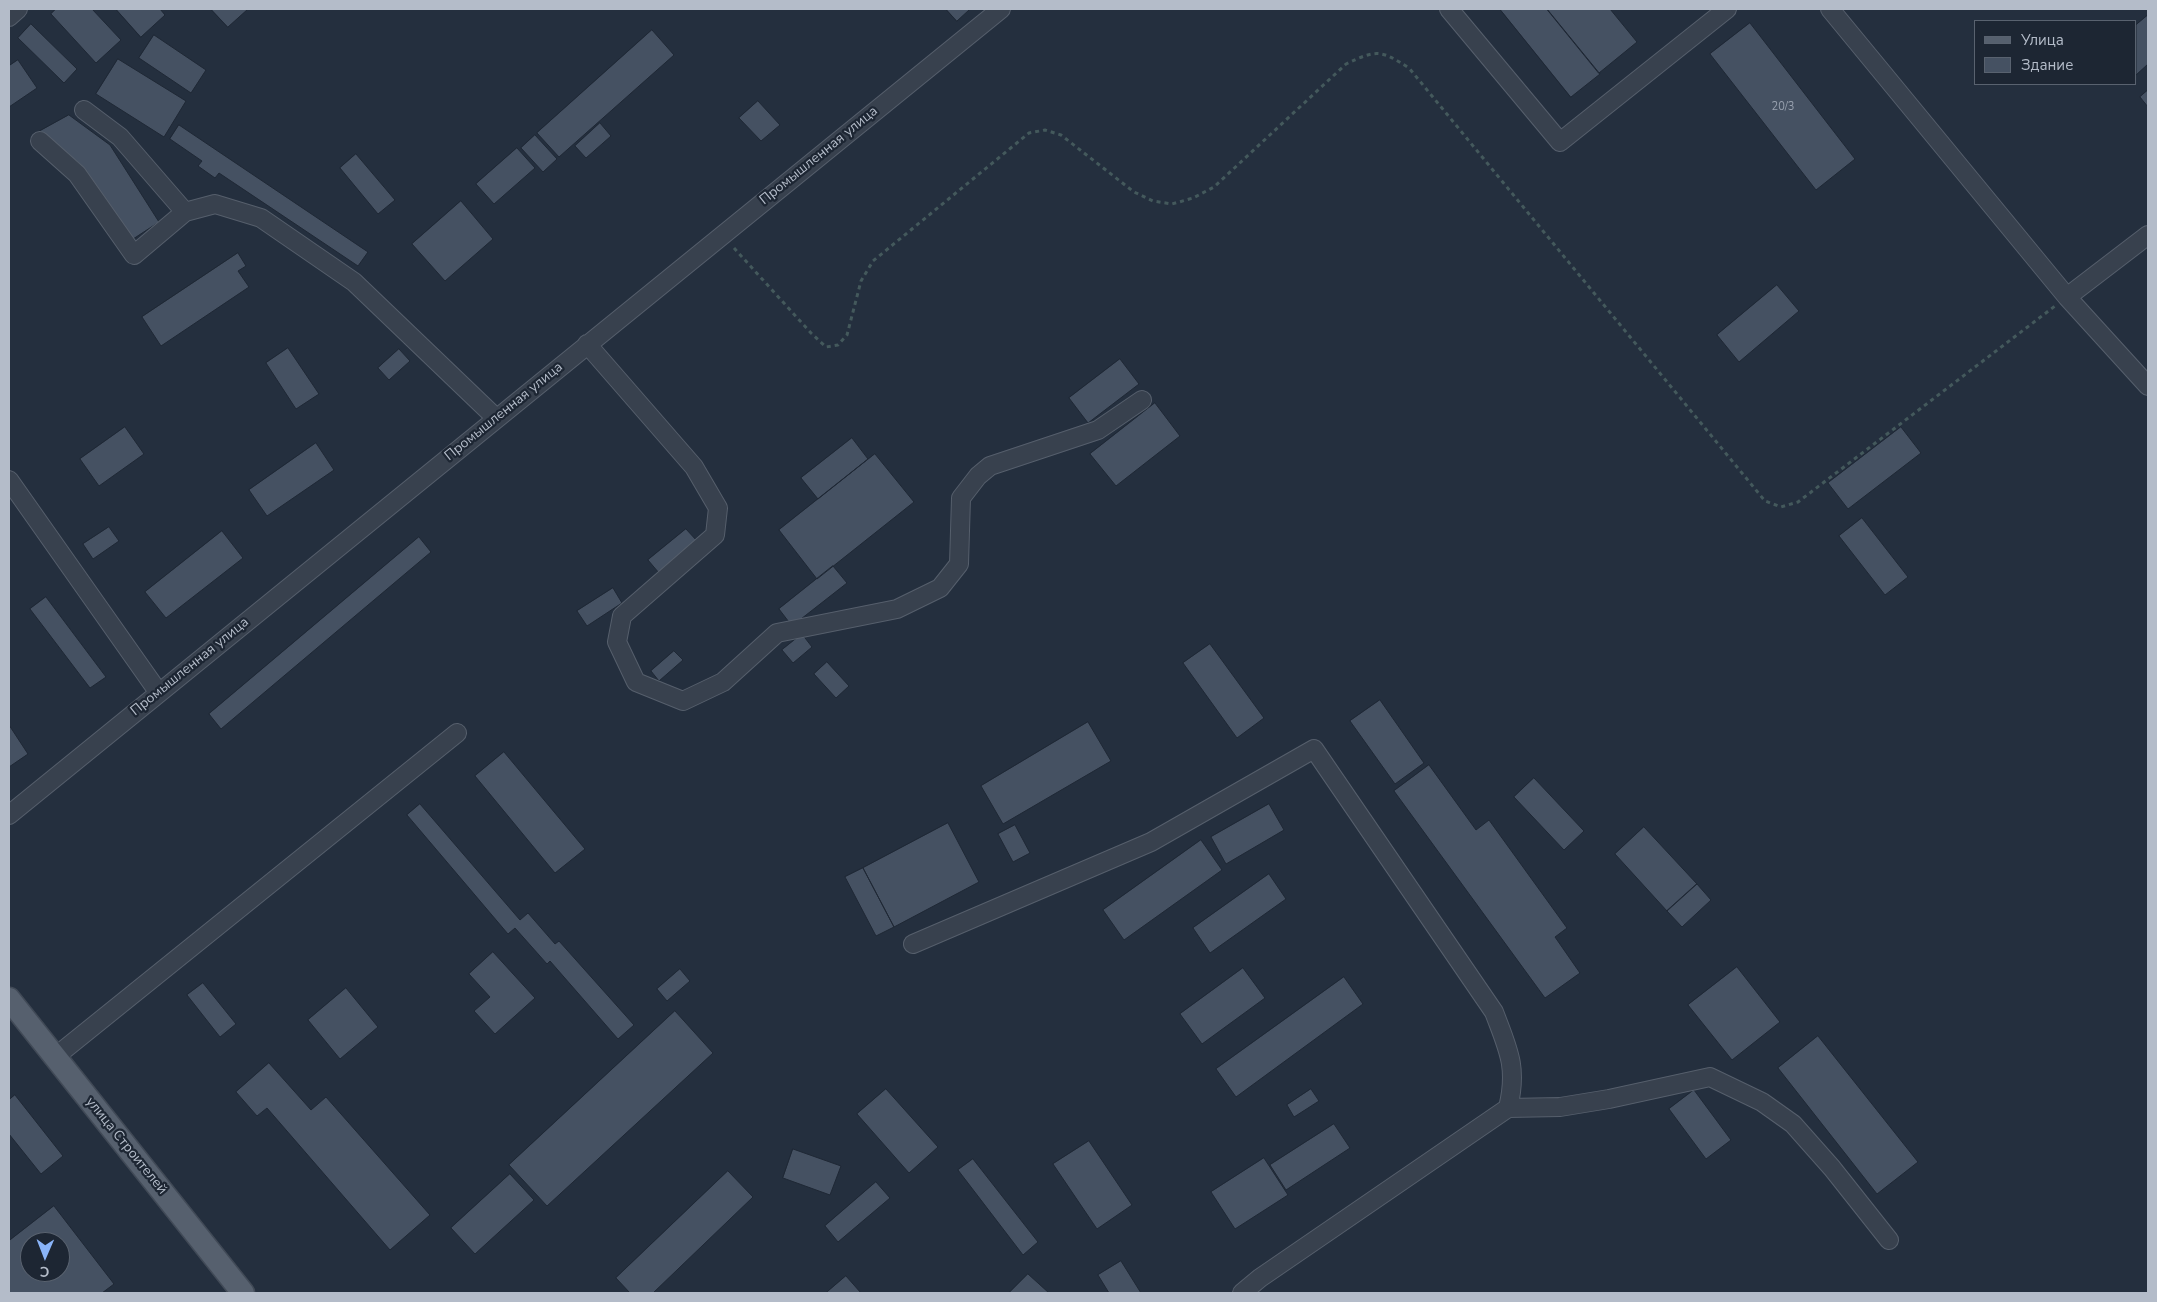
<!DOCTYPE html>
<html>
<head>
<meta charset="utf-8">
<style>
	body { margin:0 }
	#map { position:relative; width:2157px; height:1302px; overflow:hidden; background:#242f3e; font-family:"Nunito Sans",sans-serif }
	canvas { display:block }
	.frame { position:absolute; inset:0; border:10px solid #b4bcc9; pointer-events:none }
	.legend { position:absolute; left:1974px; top:20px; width:162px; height:65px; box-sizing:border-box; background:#1d2633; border:1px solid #59626f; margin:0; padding:6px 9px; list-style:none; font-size:15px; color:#b4bcc9 }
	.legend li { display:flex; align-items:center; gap:10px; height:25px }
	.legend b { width:25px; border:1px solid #59626f }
	.north { position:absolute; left:20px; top:1232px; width:50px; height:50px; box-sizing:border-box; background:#1d2633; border:1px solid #59626f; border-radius:50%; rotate:181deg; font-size:14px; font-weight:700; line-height:20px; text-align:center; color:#b4bcc9 }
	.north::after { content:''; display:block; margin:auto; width:18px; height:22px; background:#8ab4f8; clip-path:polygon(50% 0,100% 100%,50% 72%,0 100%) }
</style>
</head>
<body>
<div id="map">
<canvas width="2157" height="1302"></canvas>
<div class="frame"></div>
<ul class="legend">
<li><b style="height:6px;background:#56606e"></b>Улица</li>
<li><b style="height:14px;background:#455162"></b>Здание</li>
</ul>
<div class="north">С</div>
</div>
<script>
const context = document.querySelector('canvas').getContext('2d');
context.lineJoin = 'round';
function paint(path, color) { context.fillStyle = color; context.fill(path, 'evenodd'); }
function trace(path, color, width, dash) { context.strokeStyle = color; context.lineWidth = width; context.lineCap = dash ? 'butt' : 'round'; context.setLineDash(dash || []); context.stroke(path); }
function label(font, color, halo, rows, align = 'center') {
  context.font = font + ' "Nunito Sans",sans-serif'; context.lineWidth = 4.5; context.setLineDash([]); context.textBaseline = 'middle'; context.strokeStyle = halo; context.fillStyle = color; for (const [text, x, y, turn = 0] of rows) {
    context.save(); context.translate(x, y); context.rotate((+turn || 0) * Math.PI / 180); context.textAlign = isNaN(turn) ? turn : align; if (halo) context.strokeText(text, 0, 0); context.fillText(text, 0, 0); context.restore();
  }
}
const building = new Path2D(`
	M56 9H92L121 40 96 63 51 14Z
	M116 9H160L165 15 141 37Z
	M211 9H248L228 27Z
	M946 9H969V10L957 21Z
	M1500 9H1547L1600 74 1571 97Z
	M1547 9H1610L1637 42 1599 73Z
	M2148 15V64L2136 75V25Z
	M1750 23 1855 159 1816 190 1710 54Z
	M31 24 77 69 64 83 18 38Z
	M652 30 674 55 559 157 537 133Z
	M154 35 206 70 191 93 139 58Z
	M118 59 186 101 164 137 96 94Z
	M18 60 37 88 9 107V66Z
	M2148 90V107L2140 97Z
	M758 101 780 125 761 141 739 118Z
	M69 115 110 145 159 222 130 241 80 164 40 131Z
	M600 123 611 136 586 158 575 146Z
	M179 125 368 252 358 266 219 173 215 178 198 166 202 161 170 139Z
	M535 135 557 159 543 172 521 148Z
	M517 148 535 168 494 204 476 184Z
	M356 154 395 200 378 214 340 168Z
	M461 201 493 239 445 281 412 244Z
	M238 253 246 266 238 271 249 287 161 346 142 317Z
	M1777 285 1799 311 1739 362 1717 335Z
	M288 348 319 394 296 409 266 363Z
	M399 349 410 361 389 380 378 368Z
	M1120 359 1139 384 1088 423 1069 398Z
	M1155 403 1180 436 1116 486 1090 454Z
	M125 427 144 454 99 486 80 459Z
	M1901 427 1921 453 1848 509 1828 483Z
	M852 438 868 459 818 499 801 478Z
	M316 443 334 470 267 516 249 490Z
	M875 454 914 502 817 579 779 530Z
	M1862 518 1908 577 1885 595 1839 536Z
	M109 527 119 541 93 559 83 544Z
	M686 529 697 541 659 573 648 560Z
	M222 531 243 558 166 618 145 592Z
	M419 537 431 552 221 729 209 714Z
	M833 566 847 583 792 626 779 609Z
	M613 588 622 603 587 626 577 611Z
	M46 597 106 677 90 688 30 609Z
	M802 634 812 647 793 663 782 650Z
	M1210 644 1264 718 1237 738 1183 663Z
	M674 651 683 660 659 681 651 671Z
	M827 662 849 686 836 698 814 674Z
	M1380 700 1424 763 1395 784 1350 721Z
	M1088 722 1111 761 1003 824 981 786Z
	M9 725 28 754 9 767Z
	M504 752 585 849 555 873 475 776Z
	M1429 765 1476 830 1489 820 1567 928 1555 937 1580 973 1545 998 1394 791Z
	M1534 778 1584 831 1564 850 1514 797Z
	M420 804 520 920 528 913 555 944 559 941 634 1025 618 1039 550 961 547 964 515 928 508 934 407 815Z
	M1269 804 1284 830 1226 864 1211 837Z
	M948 823 979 882 894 927 863 868Z
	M1015 825 1030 853 1013 862 998 834Z
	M1644 827 1697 884 1667 911 1615 854Z
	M1201 840 1222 870 1124 940 1103 910Z
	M863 868 894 927 876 936 845 877Z
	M1269 874 1286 899 1210 953 1193 928Z
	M1697 884 1711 900 1682 927 1667 911Z
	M493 952 535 998 495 1034 474 1011 490 997 469 974Z
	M1737 967 1780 1022 1732 1060 1688 1005Z
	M1243 968 1265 998 1202 1044 1180 1014Z
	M680 969 690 981 667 1001 657 989Z
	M1344 977 1363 1004 1236 1097 1216 1069Z
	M203 983 236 1024 220 1037 187 995Z
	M346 988 378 1027 340 1059 308 1020Z
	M675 1011 713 1053 547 1206 509 1165Z
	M1818 1036 1918 1162 1877 1194 1778 1068Z
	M269 1063 311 1110 326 1097 430 1215 390 1250 267 1108 257 1116 236 1092Z
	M886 1089 938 1147 909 1173 857 1114Z
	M1311 1089 1319 1101 1294 1117 1287 1105Z
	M1694 1090 1731 1140 1706 1159 1669 1109Z
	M15 1095 63 1156 41 1174 9 1134V1100Z
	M1334 1124 1350 1148 1286 1190 1270 1165Z
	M1089 1141 1132 1205 1097 1229 1053 1164Z
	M793 1149 841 1166 830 1195 783 1178Z
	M1264 1158 1288 1195 1235 1229 1211 1192Z
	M973 1159 1038 1242 1023 1255 958 1170Z
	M728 1171 753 1197 653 1293H630L616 1278Z
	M510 1174 534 1200 475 1254 451 1228Z
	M876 1182 890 1198 838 1242 825 1226Z
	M54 1206 114 1284 102 1293H9V1241ZM30 1242H60V1272H30Z
	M1121 1261 1141 1293H1109L1098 1275Z
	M1028 1274 1049 1293H1009Z
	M846 1276 861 1293H826Z`);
paint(building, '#455162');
trace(building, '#1f2835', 1);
const minor = new Path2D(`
	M1449 9 1560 142 1727 9
	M1830 9 2067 297 2148 386
	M9 17 18 9
	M84 110 120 137 185 212 215 204 261 218 354 282 496 418
	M40 141 77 174 134 255 185 212
	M2067 297 2148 235
	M587 344 694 467 718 508 715 535 622 616 617 642 636 682 683 701 723 682 777 633 897 609 940 588 959 564 961 498 978 476 990 466 1098 430 1142 400
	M9 480 159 693
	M9 815 1001 9
	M913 944 1151 842 1314 749 1494 1012C1508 1049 1518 1067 1508 1108L1260 1278 1242 1293
	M55 1057 457 733
	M1508 1108 1560 1107 1609 1099 1710 1077 1762 1102 1793 1124 1832 1168 1889 1240`);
const major = new Path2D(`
	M9 999 243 1293`);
trace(minor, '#565f6c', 20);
trace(major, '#414a57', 25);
trace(new Path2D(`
	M734 248 811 333 826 347 838 345 847 335 861 281 873 261 1029 133 1045 130 1061 135 1134 192 1153 201 1172 204 1193 198 1214 187 1346 64C1377 49 1381 50 1409 68L1765 501 1781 507 1798 502 2055 306`), '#44595c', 3, [4, 4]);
trace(minor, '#38414e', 18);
trace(major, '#56606e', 22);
label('11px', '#98a1af', null, [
	["20/3",1783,107]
]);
label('14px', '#b4bcc9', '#1d2633', [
	["Промышленная улица",819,156,-39],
	["Промышленная улица",504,412,-39],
	["Промышленная улица",190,667,-39],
	["улица Строителей",126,1146,51]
]);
</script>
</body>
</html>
